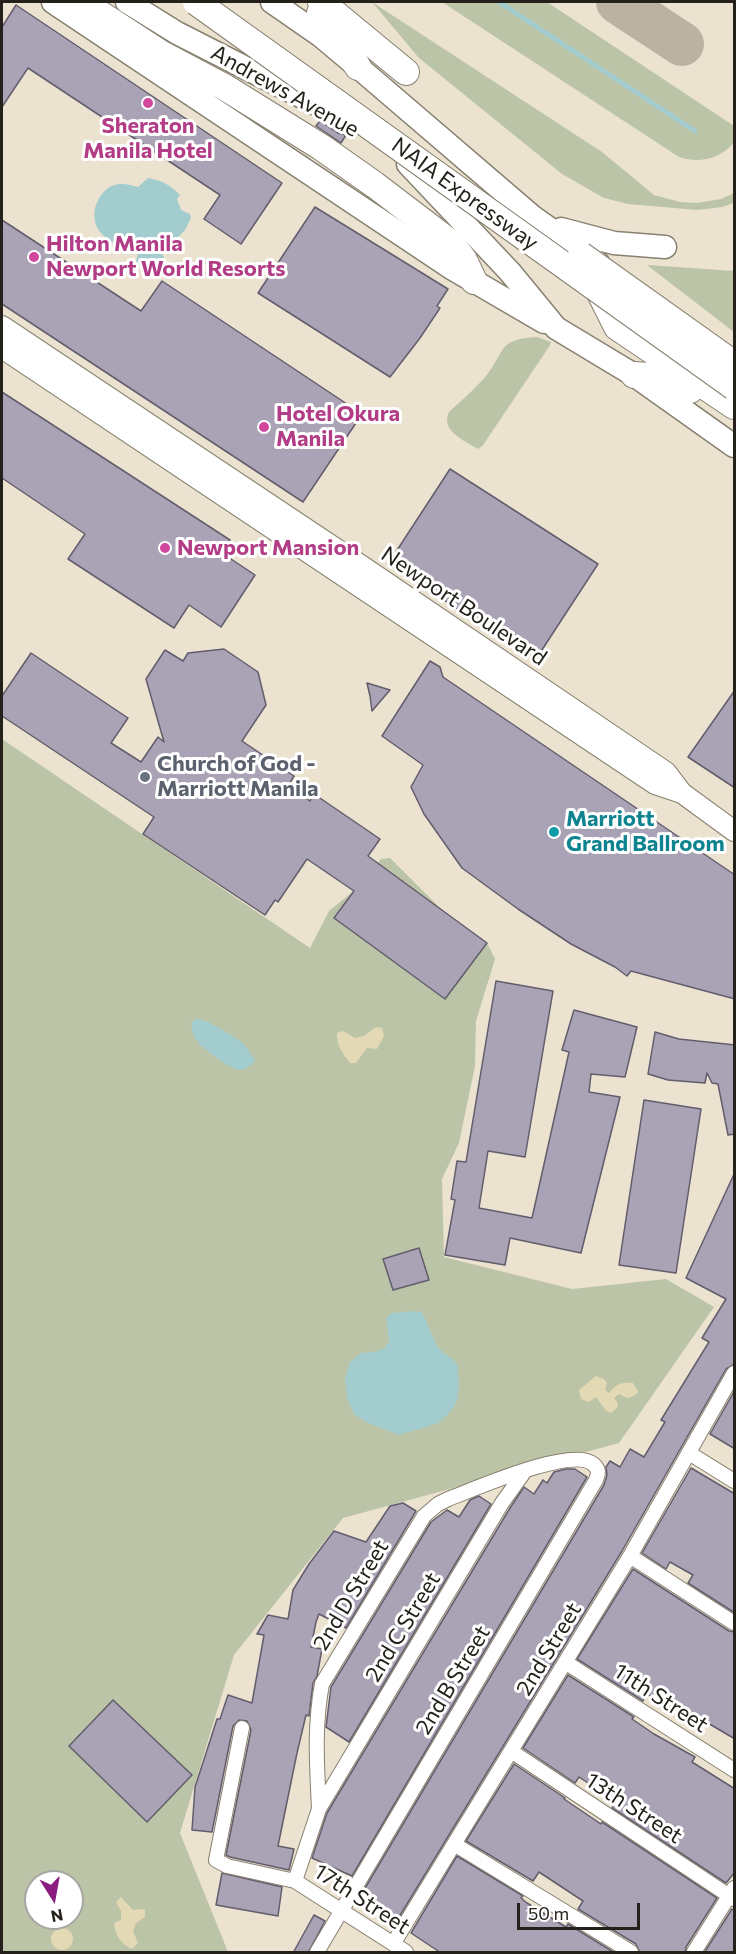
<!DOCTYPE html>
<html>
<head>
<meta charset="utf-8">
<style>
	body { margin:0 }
	#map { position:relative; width:736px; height:1954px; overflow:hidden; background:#ebe2d0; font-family:Commissioner,sans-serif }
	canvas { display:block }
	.frame { position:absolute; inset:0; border:3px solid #24211a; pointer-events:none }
	.north { position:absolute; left:24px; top:1870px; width:60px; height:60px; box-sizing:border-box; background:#fff; border:2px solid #a7a6a3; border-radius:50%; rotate:169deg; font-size:16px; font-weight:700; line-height:24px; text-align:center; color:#24211a }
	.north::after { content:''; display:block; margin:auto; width:21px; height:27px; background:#8b1d81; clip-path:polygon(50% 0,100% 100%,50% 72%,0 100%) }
	.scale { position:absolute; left:517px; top:1903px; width:123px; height:27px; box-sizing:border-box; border:3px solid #24211a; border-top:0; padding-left:8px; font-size:18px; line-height:21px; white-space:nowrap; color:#24211a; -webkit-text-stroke:4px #fff; paint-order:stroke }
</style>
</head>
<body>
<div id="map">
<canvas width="736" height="1954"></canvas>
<div class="frame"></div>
<div class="north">N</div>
<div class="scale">50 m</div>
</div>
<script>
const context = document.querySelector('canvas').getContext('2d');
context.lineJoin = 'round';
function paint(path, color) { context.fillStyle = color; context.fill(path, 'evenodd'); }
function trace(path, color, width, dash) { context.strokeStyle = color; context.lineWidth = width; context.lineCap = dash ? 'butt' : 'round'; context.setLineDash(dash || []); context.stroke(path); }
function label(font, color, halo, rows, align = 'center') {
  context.font = font + ' Commissioner,sans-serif'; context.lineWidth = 6; context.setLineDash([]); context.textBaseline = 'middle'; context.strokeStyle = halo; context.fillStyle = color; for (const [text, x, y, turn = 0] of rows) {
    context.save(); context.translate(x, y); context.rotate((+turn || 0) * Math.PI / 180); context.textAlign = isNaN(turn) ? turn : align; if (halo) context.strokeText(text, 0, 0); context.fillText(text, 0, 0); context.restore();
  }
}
paint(new Path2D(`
	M372 2 602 152 654 195 680 202 697 203 721 199 734 193V203L722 207 698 210 628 204 604 198 562 174 419 58Z
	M442 2H547L734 126V142C721 159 699 164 679 157Z
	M647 265 734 271V332Z
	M537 337 551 342 549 347 483 445 478 449C465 441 440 431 449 412 461 401 475 389 486 376 506 351 497 339 537 337Z
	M2 739 310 948 329 911 356 889 381 859 390 858 453 921 487 943 495 959 476 1021 475 1066 459 1143 442 1179 444 1257 572 1289 666 1279 714 1307 619 1443 343 1518 234 1655 180 1833 228 1952H2ZM36 1882H72V1918H36Z`), '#bcc4a7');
paint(new Path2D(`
	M376 1027 382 1028 384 1036 377 1049 367 1048 356 1063H350C343 1054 336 1045 337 1033L343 1031 355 1038 364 1036Z
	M596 1376 604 1379 607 1383 605 1390 609 1393C616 1384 621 1382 633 1383L638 1392 634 1396 627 1398 619 1394 614 1398 618 1403 617 1408 611 1413 606 1411 596 1397 589 1402 581 1399 579 1390Z
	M121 1897 133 1910 145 1909V1917L136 1923 133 1931 138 1943 132 1949C120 1943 116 1937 114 1923L121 1920V1911L116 1902Z
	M51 1939a11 11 0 1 1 22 0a11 11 0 1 1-22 0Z`), '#e3d9b4');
paint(new Path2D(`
	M148 178C160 180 171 185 180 195L177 199 181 210 190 214 191 218 185 230 162 254 165 259 163 266 153 269 138 266 136 261 139 249C124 249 106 242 98 229 88 212 100 186 119 184 125 183 132 186 138 187Z
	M196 1019C206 1020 210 1023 219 1028 238 1040 243 1039 255 1061 251 1066 246 1070 239 1070 230 1069 202 1048 197 1041 193 1035 191 1030 192 1023Z
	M415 1311 422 1312 438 1348 457 1363 459 1384 457 1401 451 1411 439 1423 399 1435 366 1422 354 1414 348 1401 345 1381 349 1363 361 1353 375 1352 386 1347 389 1340 386 1318 392 1313Z`), '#a3ccce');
trace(new Path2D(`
	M499 2 695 131`), '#a3ccce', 5);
trace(new Path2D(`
	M618 2 682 44`), '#bab2a3', 44);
const building = new Path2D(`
	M16 5 282 183 241 244 204 219 220 195 28 68 2 107V27Z
	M320 121 338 133 346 135 341 143 316 126Z
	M315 207 448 289 437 306 440 308 420 338 390 377 258 293Z
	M2 220 141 311 162 281 362 414 303 502 2 304Z
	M2 392 230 540 222 553 255 575 221 627 189 605 174 628 68 559 85 534 2 478Z
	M450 469 598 564 536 659 388 564Z
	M224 649 258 672 266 705 242 741 294 776 288 786 310 801 314 794 380 839 368 856 487 943 445 999 334 918 354 891 307 859 278 902 275 900 265 915 143 834 154 817 2 716V696L31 653 128 718 111 743 141 762 158 737 164 742 146 679 165 650 183 661 188 653Z
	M430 661 440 667 443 677 735 875V999L631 971 627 976 615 967 571 944 518 909 462 868 424 814 411 787 423 765 382 736Z
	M367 683 390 690 372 711 370 696Z
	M735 690V788L688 757Z
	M496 981 553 991 525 1157 488 1151 479 1208 532 1218 569 1052 562 1050 574 1010 637 1027 625 1077 591 1074 589 1092 620 1097 581 1253 510 1238 505 1265 445 1255 455 1200 451 1199 457 1161 466 1162Z
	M655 1032 679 1039 735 1045V1134L728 1135 718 1084 712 1083 707 1073 705 1083 668 1080 648 1074Z
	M644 1100 701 1109 676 1273 619 1265Z
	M735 1172V1364L726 1369 622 1551 396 1922 375 1910 378 1905 361 1895 604 1485 607 1475 606 1467 610 1461 620 1467 630 1449 644 1457 665 1422 661 1420 709 1342 702 1338 726 1299 686 1278Z
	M419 1248 429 1280 393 1290 383 1259Z
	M735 1390V1449L710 1434Z
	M691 1468 735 1494V1613L688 1583 693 1575 670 1562 666 1569 642 1553Z
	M566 1469H575L587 1477 352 1876 312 1858 327 1813 510 1508 524 1487 534 1494 543 1480 547 1483 554 1472Z
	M479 1496 491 1504 349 1742 326 1727 331 1687 431 1522 447 1510 459 1517 470 1500Z
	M403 1503 416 1511 346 1628 319 1614 316 1622 311 1647 322 1649 317 1676 313 1683 309 1716 306 1715 297 1753 278 1846 294 1849 289 1870 230 1857 226 1855 251 1730 247 1721 239 1720 233 1726 212 1832 192 1830 195 1787 210 1741 217 1719H220L228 1695 252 1703 264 1635 257 1634 268 1615 288 1619 293 1590 309 1564 334 1531 366 1542 390 1506Z
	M633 1569 729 1631 735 1632V1739L684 1709 682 1714 647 1694 643 1701 577 1659Z
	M568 1675 634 1717 632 1719 654 1734 695 1757 692 1762 735 1789V1872L726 1883 612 1808 616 1803 600 1791 579 1777 575 1783 523 1748Z
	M113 1700 192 1775 147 1822 69 1746Z
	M514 1764 565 1798 564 1799 601 1824 602 1822 717 1898 686 1947 685 1953H640L636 1944 578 1909 583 1901 539 1872 533 1881 466 1841Z
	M457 1856 523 1896 521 1898 527 1903 566 1927 568 1924 615 1953H441L411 1933Z
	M222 1873 282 1887 278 1916 216 1905Z
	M732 1909 735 1911V1953H704Z
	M314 1915 325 1921 308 1953H293Z`);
paint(building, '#aaa3b5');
trace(building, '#625d6c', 1.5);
const street = new Path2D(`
	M689 1453 734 1481
	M630 1556 734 1623
	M565 1662 734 1770
	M242 1728 216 1860 227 1866 295 1881 406 1952
	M511 1751 734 1899
	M454 1844 631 1952
	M295 1881 319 1809 502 1503 525 1471
	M393 1944 630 1556 734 1373
	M317 1952 596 1480C599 1473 599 1469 593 1464 572 1446 475 1489 448 1499L438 1504 424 1516 322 1684C314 1726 317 1766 319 1809
	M694 1952 734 1888`);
const secondary = new Path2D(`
	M2 326 362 566 666 772 682 793
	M2 348 655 784 682 793 734 831`);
const primary = new Path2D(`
	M53 2 453 269 544 322
	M127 2 177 33 334 113 346 122
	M272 2 321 36 358 67 533 217 598 263
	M408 164 510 272 556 328 634 375 734 446
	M561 229 614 243 665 247`);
const highway = new Path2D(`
	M82 2 160 53 226 88 321 147 375 185 451 243 464 260 474 281
	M321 2 406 72
	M320 13 358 67
	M596 285 617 327 734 406
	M634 375 667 377 690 390`);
trace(street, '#888070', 16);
trace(secondary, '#888070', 22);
trace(primary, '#888070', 25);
trace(highway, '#888070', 28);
trace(street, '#fff', 14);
trace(secondary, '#fff', 20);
trace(primary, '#fff', 22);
trace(highway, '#fff', 26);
const highwayBridge = new Path2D(`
	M196 2 734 387
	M581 255 734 364`);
trace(highwayBridge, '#888070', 28, []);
trace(highwayBridge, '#fff', 26);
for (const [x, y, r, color] of [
	[148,103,6,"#d1479c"],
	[34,257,6,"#d1479c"],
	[264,427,6,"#d1479c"],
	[165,548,6,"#d1479c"],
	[145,777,6,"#6b7280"],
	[554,832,6,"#0f9aa8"]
]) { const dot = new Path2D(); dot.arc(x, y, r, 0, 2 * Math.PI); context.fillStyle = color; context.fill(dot); trace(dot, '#fff', 2); }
label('22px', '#24211a', '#fff', [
	["Andrews Avenue",285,91,29],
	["NAIA Expressway",465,194,36],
	["Newport Boulevard",464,606,34],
	["2nd D Street",351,1595,-59],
	["2nd C Street",403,1627,-59],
	["2nd Street",549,1649,-59],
	["2nd B Street",453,1680,-59],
	["11th Street",661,1698,33],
	["13th Street",634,1808,33],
	["17th Street",362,1899,33]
]);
label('bold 22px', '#b23c85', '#fff', [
	["Sheraton",148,126,"center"],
	["Manila Hotel",148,151,"center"],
	["Hilton Manila",46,244],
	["Newport World Resorts",46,269],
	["Hotel Okura",276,414],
	["Manila",276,439],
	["Newport Mansion",177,548]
], 'left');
label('bold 22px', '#5b616d', '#fff', [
	["Church of God -",157,764],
	["Marriott Manila",157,789]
], 'left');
label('bold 22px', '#0d838f', '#fff', [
	["Marriott",566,819],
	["Grand Ballroom",566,844]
], 'left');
</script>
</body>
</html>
